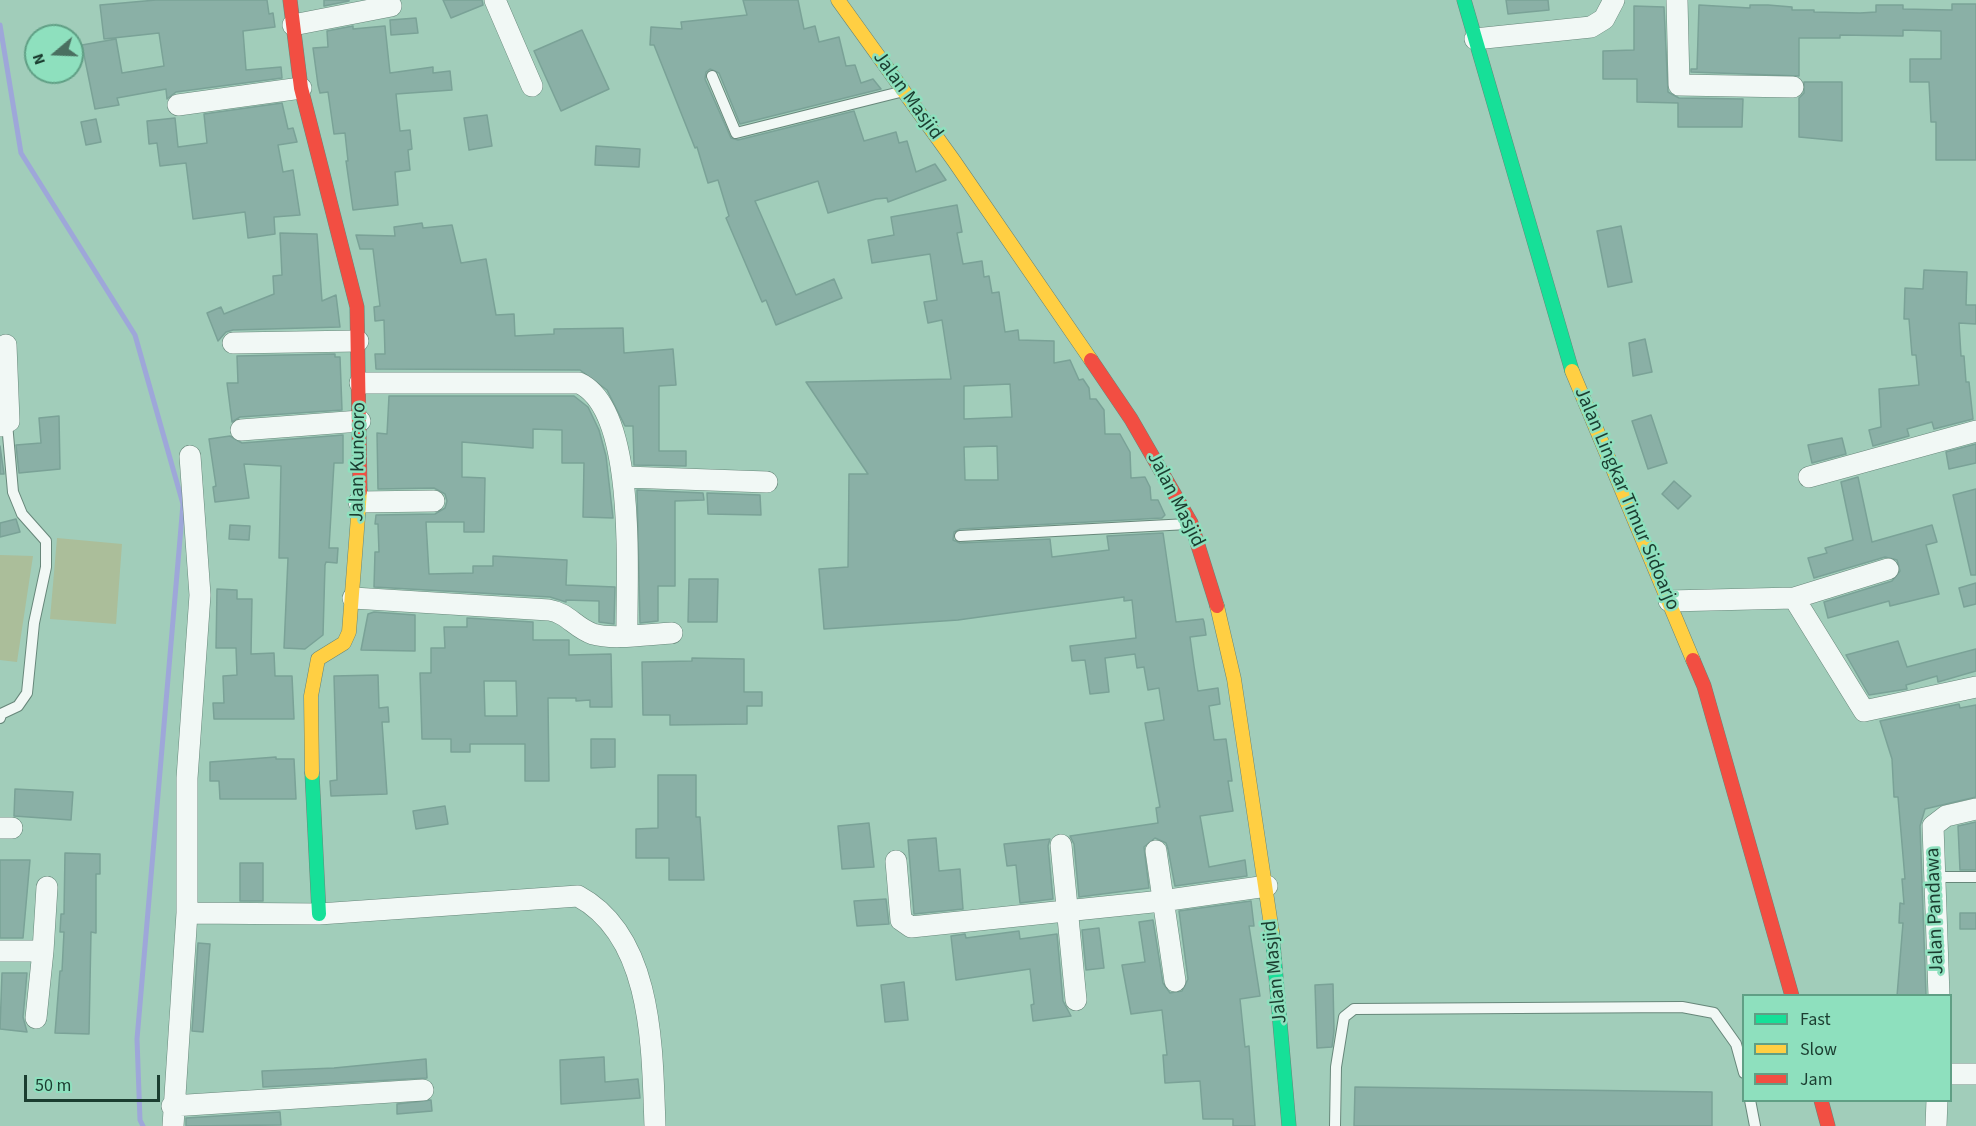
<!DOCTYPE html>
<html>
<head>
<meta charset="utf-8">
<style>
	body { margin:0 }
	#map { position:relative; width:1976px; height:1126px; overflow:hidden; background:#a1cdba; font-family:"Source Sans 3",sans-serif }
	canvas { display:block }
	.legend { position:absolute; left:1742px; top:994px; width:210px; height:108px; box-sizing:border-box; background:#8ee0be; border:2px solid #609f85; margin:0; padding:8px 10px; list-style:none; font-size:18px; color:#1b3d30 }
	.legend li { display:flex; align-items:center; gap:12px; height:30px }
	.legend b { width:30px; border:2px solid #609f85 }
	.north { position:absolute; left:24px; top:24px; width:60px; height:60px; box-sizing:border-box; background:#8ee0be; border:2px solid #609f85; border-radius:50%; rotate:251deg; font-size:16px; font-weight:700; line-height:24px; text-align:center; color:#1b3d30 }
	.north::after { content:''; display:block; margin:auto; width:21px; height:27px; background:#4a6f60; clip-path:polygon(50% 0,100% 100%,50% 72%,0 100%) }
	.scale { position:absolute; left:24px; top:1075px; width:136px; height:27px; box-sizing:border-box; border:3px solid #1b3d30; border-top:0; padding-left:8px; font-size:18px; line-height:21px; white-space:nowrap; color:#1b3d30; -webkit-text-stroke:4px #8ee0be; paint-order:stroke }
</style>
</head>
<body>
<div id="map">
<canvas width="1976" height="1126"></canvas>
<ul class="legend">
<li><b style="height:8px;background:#16e098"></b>Fast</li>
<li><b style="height:8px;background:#ffcf43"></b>Slow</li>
<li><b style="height:8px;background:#f24e42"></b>Jam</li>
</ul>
<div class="north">N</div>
<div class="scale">50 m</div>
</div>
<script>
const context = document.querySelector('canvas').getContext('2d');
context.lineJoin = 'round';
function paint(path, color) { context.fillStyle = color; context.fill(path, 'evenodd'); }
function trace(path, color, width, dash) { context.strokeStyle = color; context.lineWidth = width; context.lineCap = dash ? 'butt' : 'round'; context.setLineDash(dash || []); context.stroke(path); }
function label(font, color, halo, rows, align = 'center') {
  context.font = font + ' "Source Sans 3",sans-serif'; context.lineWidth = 5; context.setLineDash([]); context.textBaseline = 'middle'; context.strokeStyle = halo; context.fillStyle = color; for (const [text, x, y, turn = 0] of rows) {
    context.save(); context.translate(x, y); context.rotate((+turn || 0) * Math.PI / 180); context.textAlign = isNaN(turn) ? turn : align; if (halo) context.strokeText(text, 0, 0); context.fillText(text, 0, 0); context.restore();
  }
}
paint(new Path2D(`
	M57 538 122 544 116 624 50 619Z
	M0 555 33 556 17 662 0 660Z`), '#abbe9a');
trace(new Path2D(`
	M0 25 21 153 135 335 183 504 137 1039 140 1120 143 1126`), '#9ea7d9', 5);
const building = new Path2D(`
	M156 0H267L269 14 273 13 275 27 243 31 246 70 281 67 282 78 176 92 167 99 166 89 117 98 119 105 95 109 82 45 116 39 122 73 164 66 159 33 104 39 100 5Z
	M324 0H349V1L324 6Z
	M443 0H482L483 5 451 18Z
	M743 0H798L804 29 815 26 819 42 839 37 846 66 855 65 861 83 873 79 881 89 740 124 719 73 710 69 706 72 705 79 731 138 738 140 854 111 864 141 896 132 899 143 907 141 916 172 935 164 946 180 888 202 887 198 876 199 828 213 818 181 755 201 796 295 834 279 842 298 776 325 766 300 762 302 726 218 729 216 718 180 708 183 697 147 695 148 654 45H650L651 27 682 29 681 22 747 15Z
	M1506 0H1548L1549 10 1508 14Z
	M1952 4H1976V160H1936V122H1931L1929 82H1910V59H1941V31L1903 30V36L1840 35V38H1799V76L1691 72V69H1697L1699 5 1750 8V5H1768L1792 7V10H1814V12L1860 13 1876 12V5H1903V9L1952 10Z
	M1634 6 1664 7 1668 92 1679 98 1743 99 1742 127H1678V103L1637 102V79H1603V51L1634 50Z
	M416 18 418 33 391 35 390 20Z
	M353 26V29L385 26 390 73 433 67V73L450 71 452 90 396 94 400 131 410 130 412 149 408 150 410 170 395 172 398 205 353 210 346 161H348L345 133 334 134 328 92 320 93 318 85 313 48 328 47 327 31Z
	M582 30 609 89 561 111 534 51Z
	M1804 82H1842V141L1799 137V98L1804 93Z
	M282 103 288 129 293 128 297 142 278 145 283 172 293 170 300 215 274 217 275 234 248 238 245 212 193 219 186 163 160 166 157 143 149 144 147 121 175 118 178 147 207 143 204 114Z
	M487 115 492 146 469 150 464 118Z
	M96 119 101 142 86 145 81 122Z
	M596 146 640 149 639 167 595 165Z
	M957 205 962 232 957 233 963 264 982 261 984 277 989 276 992 293 999 292 1005 332 1018 330 1019 340 1054 341V363L1070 360 1079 380 1083 379 1089 388 1090 399H1096L1104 410 1105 434H1120L1130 452 1131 478 1145 477 1150 487 1151 500H1158L1165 515 1162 518 960 529 954 532 953 540 960 543 1050 539 1052 557 1109 550 1107 536 1163 533 1176 622 1203 619 1204 622 1206 635 1190 637 1194 666 1198 691 1218 688 1220 704 1209 706 1214 740 1226 739 1232 781H1228L1233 811 1200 816 1209 867 1245 860 1247 876 1175 886 1168 849 1166 843 1155 838 1144 847 1149 888 1079 897 1074 844 1070 836 1158 823 1156 808 1160 807 1145 723 1164 720 1159 688 1148 690 1144 667 1137 668 1135 654 1105 658 1109 692 1090 694 1085 660 1072 661 1070 646 1136 638 1132 600 1124 601V597L958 620 824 629 819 569 848 567 849 474H868L806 382 951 379 942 320 928 323 924 302 937 300 930 254 872 263 868 240 894 235 891 217ZM1010 384 1012 417 964 419V386ZM997 446 998 480H965L964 447Z
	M422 223 423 228 452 225 461 263 486 259 496 315 514 314 515 336 554 334V329L623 328 624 353 673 349 676 385 659 386V451H686V466L634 465 633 426H625L607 390 580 370 376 369 375 354H385L384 320 375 321 374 307 380 306 373 249H360L356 235 395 236 394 227Z
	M1621 226 1632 282 1608 287 1597 231Z
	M280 233 317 234 322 301 336 295 340 327 233 330 226 332 218 341 207 313 221 307 224 314 274 294 273 276 282 275Z
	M1924 270 1967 272 1966 305H1976V324L1959 323 1961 356H1964L1966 382H1969L1973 419 1934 429 1932 422 1907 429 1909 436 1873 446 1869 430 1881 427 1879 389 1919 385 1916 355H1912L1909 319H1904L1905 288 1923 289Z
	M1645 339 1652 372 1633 376 1629 343Z
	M335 354V357H340L342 410 240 417 232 422 227 383H238L237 356Z
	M389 396H574L588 407 599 430 606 456 613 518 583 517 584 463H562V430L533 429V448L462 442V477L485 478 484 532H464V522H426L429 574 473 573V566H493V556L567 560 566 585 615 587 614 624 599 622V601L566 600V602L550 597 374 587 375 552H379L378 524H375L376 515 435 514 445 508 447 501 445 494 434 488 378 489 377 433 387 434Z
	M1651 415 1667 463 1648 469 1632 421Z
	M59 416 60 469 19 473 16 445 41 443 39 418Z
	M343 435V463H334L329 548H338L337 563 326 562 325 565 323 635 305 649 284 648 288 558H279L281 466 244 464 249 498 215 502 213 487 216 486 209 439 230 436 242 443Z
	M1842 438 1846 454 1812 463 1808 445Z
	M1976 444V463L1949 469 1946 452Z
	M0 446 4 474H0Z
	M1858 477 1872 542 1932 525 1937 542 1926 545 1939 594 1890 606 1889 601 1828 618 1824 602 1892 581 1900 571 1897 560 1885 557 1814 578 1808 558 1827 553 1825 548 1853 540 1841 482Z
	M1674 481 1691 496 1678 509 1662 494Z
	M1976 489V575H1971L1953 495Z
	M637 490 703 493 704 500 675 501V586H658V621L640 623Z
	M707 493 760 495 761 515 708 514Z
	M16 519 20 532 0 537V523Z
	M230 525 250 526 249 540 229 539Z
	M689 579H718L717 622H688Z
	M1976 583V604L1964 607 1959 588Z
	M217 589 237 590V599H252L251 654 274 653 275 676H292L294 719H214L213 703H224L223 676 237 675 236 648H216Z
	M374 612 415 615V651L361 650 368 614Z
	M467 618 533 622V640H569V655L611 654 612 707H590V700L576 701V698H548L549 781H525V744H470V752H451V739H422L420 673H431V648H445L444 627H467ZM484 681H516L517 716H485Z
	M1898 641 1907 667 1976 649V671L1938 682 1937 676 1906 685 1907 689 1869 695 1846 655Z
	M692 658 744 659V692H762V706H747V724L670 725V715H643L642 662 692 661Z
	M378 675 379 708 388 707 389 722H382L387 794 331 796 330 781 337 780 334 676Z
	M1959 704 1960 708 1976 705V797L1925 809 1920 826 1926 996H1897L1903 923H1899L1900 903 1904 904 1902 879H1905L1898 797H1894L1892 759 1880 721Z
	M591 739H615V767L591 768Z
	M276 757V759H294L296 799H220L219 781H210V762Z
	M658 775H696V817H700L704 880H669V858H636V829L658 828Z
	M15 789 73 792 71 820 14 816Z
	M445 806 448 824 416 829 413 811Z
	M1976 822V870H1960L1958 826Z
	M869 823 874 867 842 869 838 826Z
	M936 838 939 871 960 869 963 909 914 914 908 840Z
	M1050 839 1048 846 1053 899 1020 903 1016 865 1007 866 1004 844Z
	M65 853 100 854V874H96V933L91 932 89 1034 55 1033 60 971H62L64 932H60L61 914H64Z
	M0 860H30L23 938H0Z
	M240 863H263V901H240Z
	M886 899 889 924 857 926 854 901Z
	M1251 901 1254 926H1249L1260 996 1240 999 1245 1047 1249 1046 1255 1126H1233V1119H1203L1200 1081 1165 1083 1163 1055H1167L1162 1010 1131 1014 1122 965 1145 962 1139 922 1153 920 1163 983 1170 993 1182 991 1188 979 1179 911Z
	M1960 913H1976V929H1960Z
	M1099 928 1104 968 1086 970 1082 930Z
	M1019 931 1020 939 1057 934 1063 1001 1071 1016 1033 1021 1031 1005 1034 1004 1030 969 956 980 951 936 965 934 966 938Z
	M198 943 210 944 203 1032 192 1031Z
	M2 973H27L23 1017 27 1032 0 1029Z
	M904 982 908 1020 885 1022 881 985Z
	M1333 984 1334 1031 1332 1047 1317 1048 1315 985Z
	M604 1057 605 1082 638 1079 640 1098 561 1104 560 1060Z
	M426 1059 427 1078 263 1087 262 1071 334 1068Z
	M1355 1087 1712 1092V1126H1354Z
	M431 1100 432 1111 397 1114V1104Z
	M280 1112 281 1125 186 1126V1118Z`);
paint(building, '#8ab0a6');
trace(building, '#7aa297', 1.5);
const lane = new Path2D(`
	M712 76 736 133 900 92
	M960 536 1188 524
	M0 718 1 714 18 706 27 693 34 623 46 567V541L22 514 13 492 7 423
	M1935 877H1976
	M1750 1100 1755 1126
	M1335 1126 1336 1067 1344 1017 1354 1009 1682 1007 1714 1013 1736 1044 1744 1073`);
const street = new Path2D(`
	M495 0 532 86
	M1677 0 1679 85 1793 87
	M293 25 391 6
	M1475 39 1591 27 1604 19 1614 0
	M178 105 301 88
	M233 343 358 341
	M360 383H579C638 410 626 578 627 635
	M0 426 9 421 6 345
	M241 430 360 421
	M625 477 767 482
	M1809 477 1976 431
	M359 502 434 501
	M353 598 549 610C568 613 575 628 593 634 613 640 650 634 672 633
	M1794 598 1864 711 1976 687
	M1669 601 1794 598 1888 569
	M0 828H12
	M1061 845 1076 1000
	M1156 851 1175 981
	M896 861 901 920 911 927 1162 901 1267 886
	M187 913 319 914 578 896C654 937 652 1050 655 1126
	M0 951H43L36 1018
	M43 951 47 887
	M1939 996 1933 826 1946 816 1976 809
	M1950 1074H1976
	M172 1106 423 1090
	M173 1126 187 913V778L200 595 190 456
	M1936 1126 1937 1100`);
const fast = new Path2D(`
	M1464 0 1572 371
	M312 773 319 914
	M1272 932 1289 1126`);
const slow = new Path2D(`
	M838 0 954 161 1091 360
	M1572 371 1693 660
	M1217 606 1234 679 1272 932
	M312 773 311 696 318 659 344 643 349 632 360 491`);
const jam = new Path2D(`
	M290 0 301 88 357 307 360 491
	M1091 360 1131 419 1191 523 1217 606
	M1693 660 1704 686 1792 996
	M1821 1100 1828 1126`);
trace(lane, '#67877a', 12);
trace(street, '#67877a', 22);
trace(fast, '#67877a', 15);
trace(slow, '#67877a', 15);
trace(jam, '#67877a', 15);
trace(lane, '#f1f8f5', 10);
trace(street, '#f1f8f5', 21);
trace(fast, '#16e098', 14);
trace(slow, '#ffcf43', 14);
trace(jam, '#f24e42', 14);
label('20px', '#1b3d30', '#8ee0be', [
	["Jalan Masjid",907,96,54],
	["Jalan Kuncoro",359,462,-89],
	["Jalan Lingkar Timur Sidoarjo",1626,499,67],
	["Jalan Masjid",1175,500,63],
	["Jalan Pandawa",1936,911,-92],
	["Jalan Masjid",1276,972,-96]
]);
</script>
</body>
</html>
